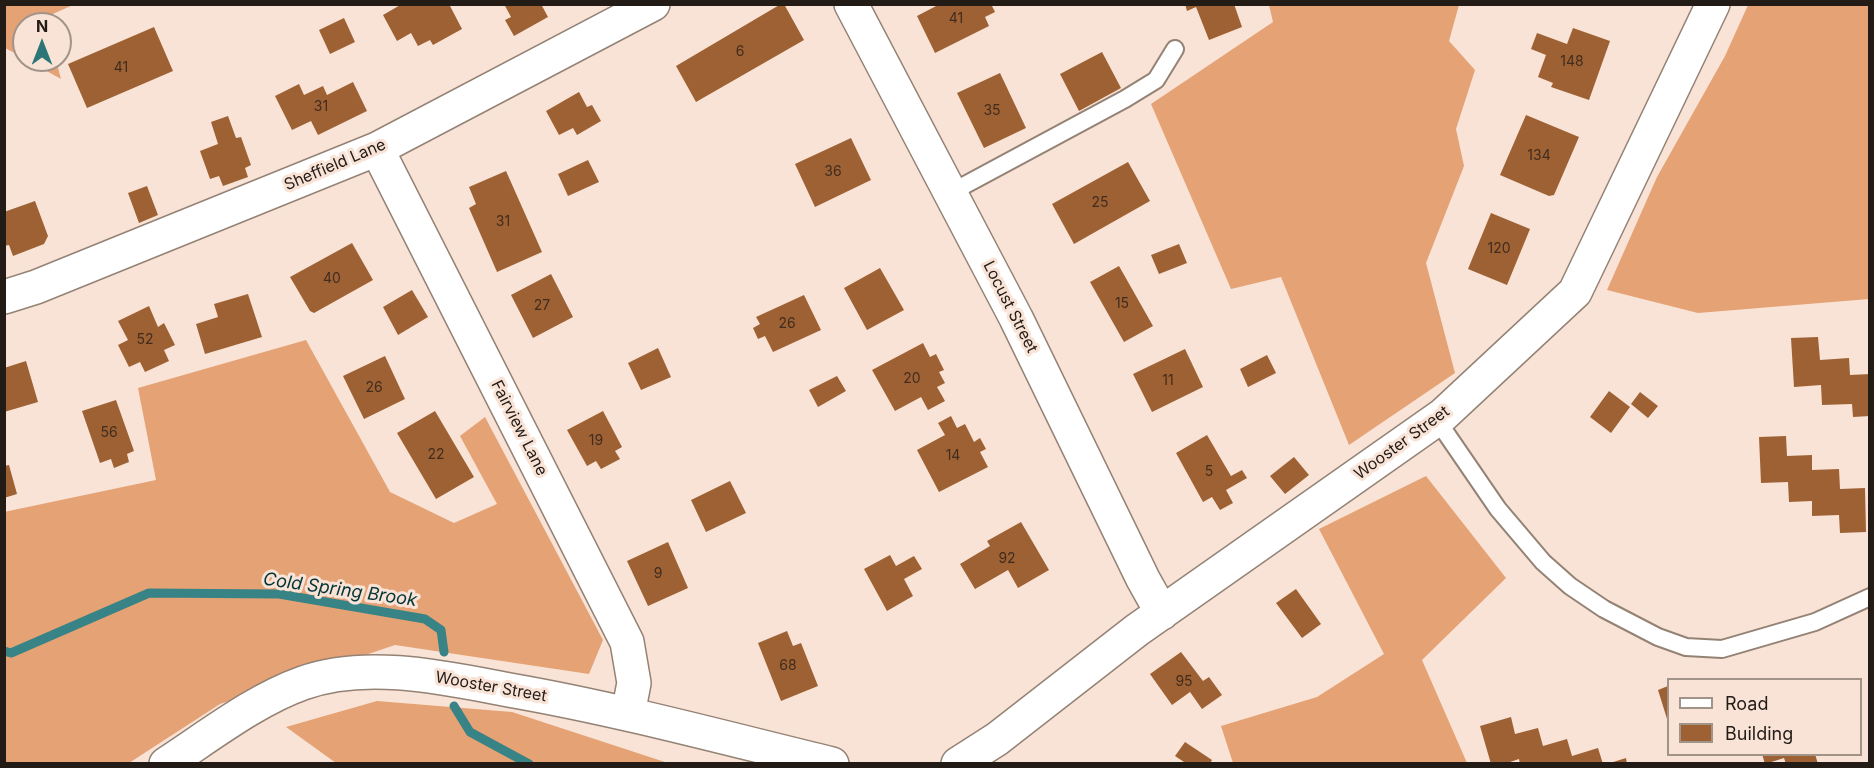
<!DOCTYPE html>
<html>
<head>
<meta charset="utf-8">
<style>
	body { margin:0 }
	#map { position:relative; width:1874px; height:768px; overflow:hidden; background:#f8e3d6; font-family:Inter,sans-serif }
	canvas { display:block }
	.frame { position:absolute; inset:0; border:6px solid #221b16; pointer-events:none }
	.legend { position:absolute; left:1667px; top:678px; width:195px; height:78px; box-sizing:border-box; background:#f8e3d6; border:2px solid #a29389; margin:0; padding:8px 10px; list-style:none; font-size:18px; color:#221b16 }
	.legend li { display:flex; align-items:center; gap:12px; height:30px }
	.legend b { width:30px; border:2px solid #a29389 }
	.north { position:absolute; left:12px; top:12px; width:60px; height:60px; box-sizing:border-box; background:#f8e3d6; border:2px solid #a29389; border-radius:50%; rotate:0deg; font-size:16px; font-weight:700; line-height:24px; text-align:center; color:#221b16 }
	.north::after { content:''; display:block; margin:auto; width:21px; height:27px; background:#2c7678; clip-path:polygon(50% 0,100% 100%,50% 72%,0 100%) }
</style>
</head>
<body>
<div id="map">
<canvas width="1874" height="768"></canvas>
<div class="frame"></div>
<ul class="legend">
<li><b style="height:8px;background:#fff"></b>Road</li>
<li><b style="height:16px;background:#9e6134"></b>Building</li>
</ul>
<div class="north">N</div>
</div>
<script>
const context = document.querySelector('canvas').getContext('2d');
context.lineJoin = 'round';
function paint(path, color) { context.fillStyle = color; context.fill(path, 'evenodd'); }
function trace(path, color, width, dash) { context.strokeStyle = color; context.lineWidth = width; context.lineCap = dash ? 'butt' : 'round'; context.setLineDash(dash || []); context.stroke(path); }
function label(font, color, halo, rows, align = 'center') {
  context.font = font + ' Inter,sans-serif'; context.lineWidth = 6; context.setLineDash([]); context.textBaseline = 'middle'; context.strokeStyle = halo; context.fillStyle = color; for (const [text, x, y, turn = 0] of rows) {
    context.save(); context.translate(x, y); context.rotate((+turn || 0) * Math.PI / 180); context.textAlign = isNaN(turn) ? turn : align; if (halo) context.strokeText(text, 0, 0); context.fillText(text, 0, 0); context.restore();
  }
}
paint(new Path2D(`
	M4 5 5 4 73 5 46 17 47 24H24V58L5 48Z
	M1269 5H1459L1449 41 1475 70 1456 129 1464 166 1426 263 1455 373 1349 445 1281 277 1231 289 1151 104 1273 22Z
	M1748 5H1869V299L1698 313 1607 290 1657 177 1725 56Z
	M27 60H56L61 79Z
	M306 340 390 492 454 523 497 504 460 436 485 417 603 640 589 674 395 645 220 704 129 763H5L4 512 156 480 138 388Z
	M1426 476 1506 578 1422 660 1467 763H1233L1221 726 1317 697 1384 654 1319 529Z
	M377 701 512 712 668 763H336L286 727Z`), '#e5a275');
trace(new Path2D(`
	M4 651 11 653 149 593 279 594 425 619 441 630 444 652
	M454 706 470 732 529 764`), '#378385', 9);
paint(new Path2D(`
	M402 4H449L462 29 433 45 430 40 418 46 411 33 397 41 383 15Z
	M504 4H541L548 17 514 36 505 20 511 17Z
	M781 4H784L804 40 696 102 676 66Z
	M940 4H991L995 12 985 17 989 26 935 53 917 16Z
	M1185 4H1234L1242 27 1209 40 1196 7 1187 11Z
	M344 18 355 42 330 54 319 30Z
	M154 27 173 71 87 108 68 64Z
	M1573 28 1610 41 1589 100 1551 87 1553 83 1538 77 1546 55 1531 49 1537 33 1567 44Z
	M1102 52 1121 88 1079 111 1060 74Z
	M1000 73 1026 128 984 148 957 93Z
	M353 82 367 111 318 135 311 121 292 130 275 96 299 84 304 95 323 86 327 95Z
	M579 92 587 107 592 105 601 121 577 135 573 128 559 135 546 111Z
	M1526 115 1579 137 1554 195 1549 196 1500 175Z
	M228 116 236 138 241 137 251 165 245 168 248 177 223 186 219 176 210 179 200 151 218 144 211 122Z
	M851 138 871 180 815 207 795 164Z
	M588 160 599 182 568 196 558 174Z
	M1128 162 1150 201 1074 244 1052 204Z
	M506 171 542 252 497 272 469 208 476 204 469 187Z
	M147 186 158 215 139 223 128 193Z
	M35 201 48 236 44 244 13 256 9 245 4 246V212Z
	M1491 213 1530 229 1507 285 1468 269Z
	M352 243 373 280 314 313 310 311 290 277Z
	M1179 244 1187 263 1159 274 1151 255Z
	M1119 266 1153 326 1124 342 1090 282Z
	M880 268 904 310 867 330 844 288Z
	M551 274 573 317 533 338 511 295Z
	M412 290 428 317 398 335 383 307Z
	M248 294 262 337 205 354 196 324 218 317 214 304Z
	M804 295 821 330 773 352 765 336 758 339 753 328 760 324 756 317Z
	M149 306 158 327 164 323 175 345 164 350 169 361 145 372 140 362 129 367 118 345 128 340 118 321Z
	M1818 337 1820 360 1849 358 1850 375 1870 374V416L1853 417 1852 404 1822 405 1821 385 1794 387 1791 338Z
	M923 343 930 357 936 354 944 370 939 372 945 383 937 387 945 401 928 410 921 397 895 411 872 370Z
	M658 348 671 377 641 390 628 363Z
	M1185 349 1203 387 1152 412 1133 374Z
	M1267 355 1276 373 1248 387 1240 369Z
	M385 356 405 399 364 419 343 376Z
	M26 361 38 402 4 412V368Z
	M837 376 846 391 818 407 809 390Z
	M1609 391 1630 407 1611 433 1590 417Z
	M1640 392 1658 406 1648 418 1631 404Z
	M116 400 134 451 127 454 129 462 114 468 111 459 100 463 82 411Z
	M435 411 474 477 436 499 397 433Z
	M603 411 622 447 615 451 620 459 601 469 596 461 587 466 567 430Z
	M951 416 957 428 965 424 974 442 980 438 986 449 980 452 988 467 939 492 917 450 945 435 938 423Z
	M1207 435 1231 476 1242 470 1247 478 1226 490 1233 503 1220 510 1212 497 1203 502 1176 453Z
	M1786 436 1787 456 1812 455V470L1839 469 1840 489 1865 488 1866 532 1840 533 1839 515 1812 516V501L1789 502 1788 482 1761 483 1759 437Z
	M1294 457 1309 475 1285 494 1270 476Z
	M9 465 17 494 4 498V466Z
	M730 481 746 513 706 532 691 500Z
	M1021 522 1049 570 1018 588 1008 570 975 589 960 564 990 546 987 541Z
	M668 542 688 588 648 606 627 561Z
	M890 555 896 566 914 556 922 569 904 579 913 596 887 611 864 569Z
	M1296 589 1321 624 1302 638 1276 603Z
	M787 631 793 646 801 643 818 686 781 701 758 643Z
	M1181 652 1203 681 1209 677 1222 695 1202 709 1190 692 1172 705 1150 674Z
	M1668 686V722L1658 690Z
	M1511 717 1515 734 1538 728 1543 746 1567 739 1572 756 1598 748 1603 764H1520L1519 759 1504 764H1491L1480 726Z
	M1185 742 1212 760 1210 764H1187L1175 756Z
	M1762 754H1815L1818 764H1786L1784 758 1765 764Z
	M1626 758 1627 764H1610V763Z`), '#9e6134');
const service = new Path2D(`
	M950 193 1125 99 1156 80 1175 49
	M1437 420 1498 509 1543 562 1570 586 1604 609 1658 637 1686 647 1722 649 1815 622 1870 597`);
const minor = new Path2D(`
	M851 4 1016 318 1143 579 1162 613
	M377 149 627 642 634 683 628 714
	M4 297 36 287 377 149 653 4
	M166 764C209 736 255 700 303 683 366 660 446 678 509 690 618 709 725 738 832 764
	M958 764 997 739 1137 630 1443 415 1575 292 1713 4`);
trace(service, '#948275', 20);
trace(minor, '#948275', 36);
trace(service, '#fff', 16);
trace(minor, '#fff', 33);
label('14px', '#412c1e', null, [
	["41",956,19],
	["6",740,52],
	["148",1572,62],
	["41",121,68],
	["31",321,107],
	["35",992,111],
	["134",1539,156],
	["36",833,172],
	["25",1100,203],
	["31",503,222],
	["120",1499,249],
	["40",332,279],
	["15",1122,304],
	["27",542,306],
	["26",787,324],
	["52",145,340],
	["20",912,379],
	["11",1168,381],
	["26",374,388],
	["56",109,433],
	["19",596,441],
	["22",436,455],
	["14",953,456],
	["5",1209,472],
	["92",1007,559],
	["9",658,574],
	["68",788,666],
	["95",1184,682]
]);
label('16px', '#221b16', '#f8e3d6', [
	["Sheffield Lane",335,165,-23],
	["Locust Street",1010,307,63],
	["Fairview Lane",519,428,63],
	["Wooster Street",1402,443,-36],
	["Wooster Street",491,687,10]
]);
label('italic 18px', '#003537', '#f8e3d6', [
	["Cold Spring Brook",340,590,8]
]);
</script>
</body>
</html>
